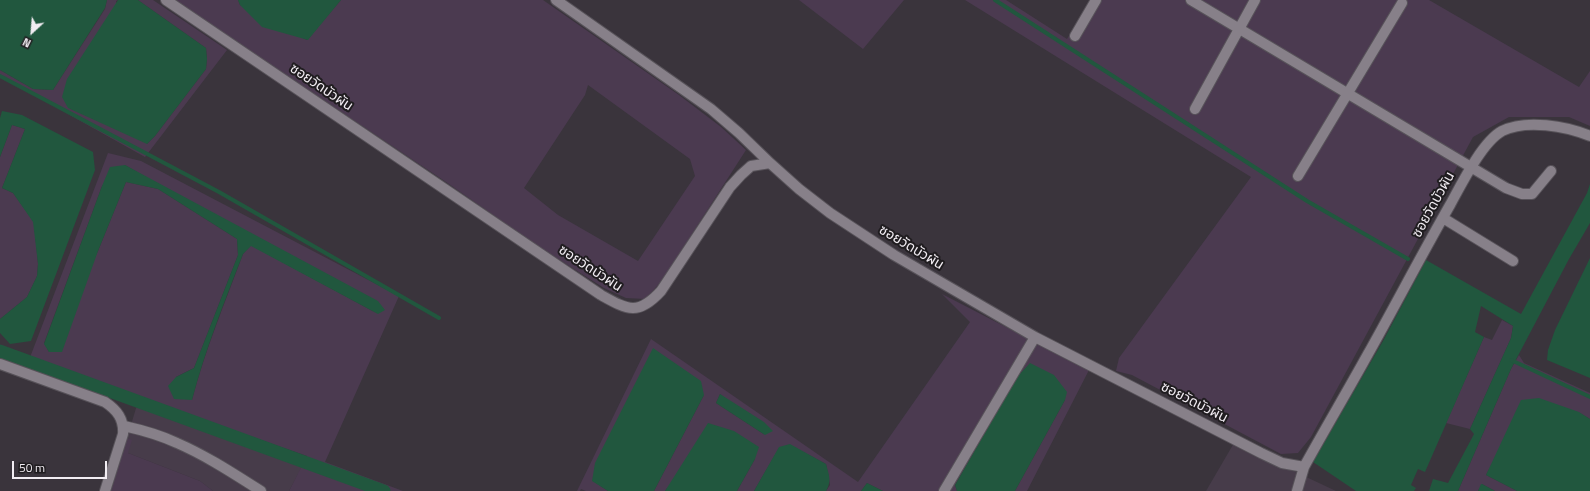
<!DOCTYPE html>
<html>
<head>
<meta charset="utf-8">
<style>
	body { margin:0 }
	#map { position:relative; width:1590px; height:491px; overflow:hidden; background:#3a343c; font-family:"Titillium Web",sans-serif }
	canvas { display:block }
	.north { position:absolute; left:12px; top:12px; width:40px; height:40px; -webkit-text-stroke:3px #201d20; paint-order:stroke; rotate:206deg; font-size:11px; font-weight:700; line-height:16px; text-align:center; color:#f2edf3 }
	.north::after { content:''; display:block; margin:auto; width:14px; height:18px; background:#f2edf3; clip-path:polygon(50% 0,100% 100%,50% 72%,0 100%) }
	.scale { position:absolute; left:12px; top:461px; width:95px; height:18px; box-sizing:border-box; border:2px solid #f2edf3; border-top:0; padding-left:5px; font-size:12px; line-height:14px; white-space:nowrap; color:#f2edf3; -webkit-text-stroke:3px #201d20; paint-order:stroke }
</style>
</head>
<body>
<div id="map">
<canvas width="1590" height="491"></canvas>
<div class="north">N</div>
<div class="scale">50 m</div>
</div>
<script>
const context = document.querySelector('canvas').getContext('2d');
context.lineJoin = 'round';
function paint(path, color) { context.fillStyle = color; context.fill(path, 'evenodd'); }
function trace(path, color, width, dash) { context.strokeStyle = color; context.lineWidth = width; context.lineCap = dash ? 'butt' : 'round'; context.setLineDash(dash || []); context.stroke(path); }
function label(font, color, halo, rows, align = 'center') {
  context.font = font + ' "Titillium Web","Noto Sans Thai",sans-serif'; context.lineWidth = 4; context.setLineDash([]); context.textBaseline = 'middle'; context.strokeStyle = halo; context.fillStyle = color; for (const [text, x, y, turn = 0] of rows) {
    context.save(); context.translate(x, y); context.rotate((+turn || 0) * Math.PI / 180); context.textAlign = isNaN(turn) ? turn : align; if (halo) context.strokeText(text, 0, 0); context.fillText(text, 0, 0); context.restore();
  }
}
paint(new Path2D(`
	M137 405 303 465 289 491H213L200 481 128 453 127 438Z
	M1234 443 1336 491H1206Z`), '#473c4a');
paint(new Path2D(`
	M107 0H118L116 1 147 144 155 136 206 69 207 59 206 48 138 0H153L227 50 145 157 0 76V70L33 89 53 90 105 9Z
	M174 0H238L240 5 307 40 341 0H543L679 95 721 127 746 150 663 279 646 299 626 298 604 288 536 245 446 182ZM588 85 690 159 695 176 638 261 558 215 524 188 585 95Z
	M799 0H904L863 49Z
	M965 0H1006L1067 39 1090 0H1429L1579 87 1590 71V126L1569 117H1509L1473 137 1311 437 1298 453 1281 454 1132 375 1116 371 1119 358 1251 177Z
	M12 125 25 129 2 188 13 193 34 222 38 264 37 276 27 297 0 319V157Z
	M108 153 141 161 399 296 325 462 403 491H289L307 456 29 360ZM125 165 378 314 251 245 243 254C225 303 205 350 192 400L176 377 194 368 238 255 237 239 158 189 126 182 98 251 49 352 44 343 102 186Z
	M942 294 1089 370 1027 491H1015L1065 400 1017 377 955 485 957 491H883L867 483 861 491H826L830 485 826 464 809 455 779 448 754 491H737L755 459 667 488 665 491H654L704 395 593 481 608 491H586L581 489 580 491H577L651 339 858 482 970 322ZM720 394 765 435 716 403Z
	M1502 320 1513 326 1511 338 1470 429 1446 423 1484 337 1492 340Z
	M1519 355 1524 363 1590 393V419L1578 412 1493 462 1486 475 1517 491H1495L1482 484 1478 491H1458L1511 369Z
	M127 438 132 440 128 453 200 481 213 491H111Z`), '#4b3a50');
paint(new Path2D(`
	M0 0H107L105 8 53 90 33 89 0 70Z
	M118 0H138L206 48 207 59 206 69 155 136 147 144 68 108 62 97 67 79Z
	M238 0H341L308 40 262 27 240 5Z
	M2 111 22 115 93 152 95 170 31 341 10 344 0 333V319L27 297 37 276 38 264 33 222 13 193 2 188 25 129 12 125 0 157V118Z
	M125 165 378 301 385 310 378 314 251 246 243 254C224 303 205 350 192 400L174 399 168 386 176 377 194 368 238 255 237 239 158 189 126 182 98 251 62 352H49L44 344 102 186 110 167Z
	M1590 184V223L1569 259 1511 369 1458 491H1429L1433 479 1448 483 1474 434 1470 429 1511 338 1513 326 1481 306 1475 332 1484 337 1425 472 1418 469 1411 485 1416 488 1414 491H1356L1313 462 1383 341 1426 260 1521 314 1587 193Z
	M1590 258V378L1547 360 1548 350 1555 330Z
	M653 348 701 381 704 395 654 491H608L592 481 595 463Z
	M1030 363 1054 375 1067 392 1065 400 1015 491H957L955 485 1017 377Z
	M720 394 764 422 773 431 765 435 722 407 716 403Z
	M1539 398 1579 412 1590 419V491H1517L1486 475 1521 400Z
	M708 423 734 431 759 447 755 459 737 491H665Z
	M790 444 826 464C829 475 832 481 826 491H754L779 447Z
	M867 483 883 491H861Z
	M1481 484H1482L1495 491H1478Z`), '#21573e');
trace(new Path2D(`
	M995 0 1307 201 1408 259
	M0 76 219 192 439 318
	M1511 360 1590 397`), '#21573e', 4);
trace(new Path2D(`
	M0 351 384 491`), '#21573e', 13);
const minor = new Path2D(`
	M166 0 601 295C628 310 638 316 661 291L730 187 741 175 751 166 770 163 799 189 830 213 894 255 1035 337 1261 453 1282 463 1304 467C1325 429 1347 392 1368 354 1396 304 1422 254 1450 205 1461 185 1482 142 1502 131 1526 119 1566 126 1590 136
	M556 0 711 109 739 133 770 163
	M1191 0 1506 188 1522 194H1532L1551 171
	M1075 36 1096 0
	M1195 109 1255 0
	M1298 176 1402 3
	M1443 218 1513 261
	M0 364 105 402C117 410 124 419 123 434L105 491
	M124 426C142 430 160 435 177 443 207 456 234 474 261 491
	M944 491 1035 337
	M1297 491 1304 467`);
trace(minor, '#575259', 12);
trace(minor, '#878089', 10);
label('14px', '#f2edf3', '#201d20', [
	["ซอยวัดบัวผัน",321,88,34],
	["ซอยวัดบัวผัน",1434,205,-61],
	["ซอยวัดบัวผัน",911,248,31],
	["ซอยวัดบัวผัน",590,269,33],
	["ซอยวัดบัวผัน",1194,403,27]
]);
</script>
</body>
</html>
